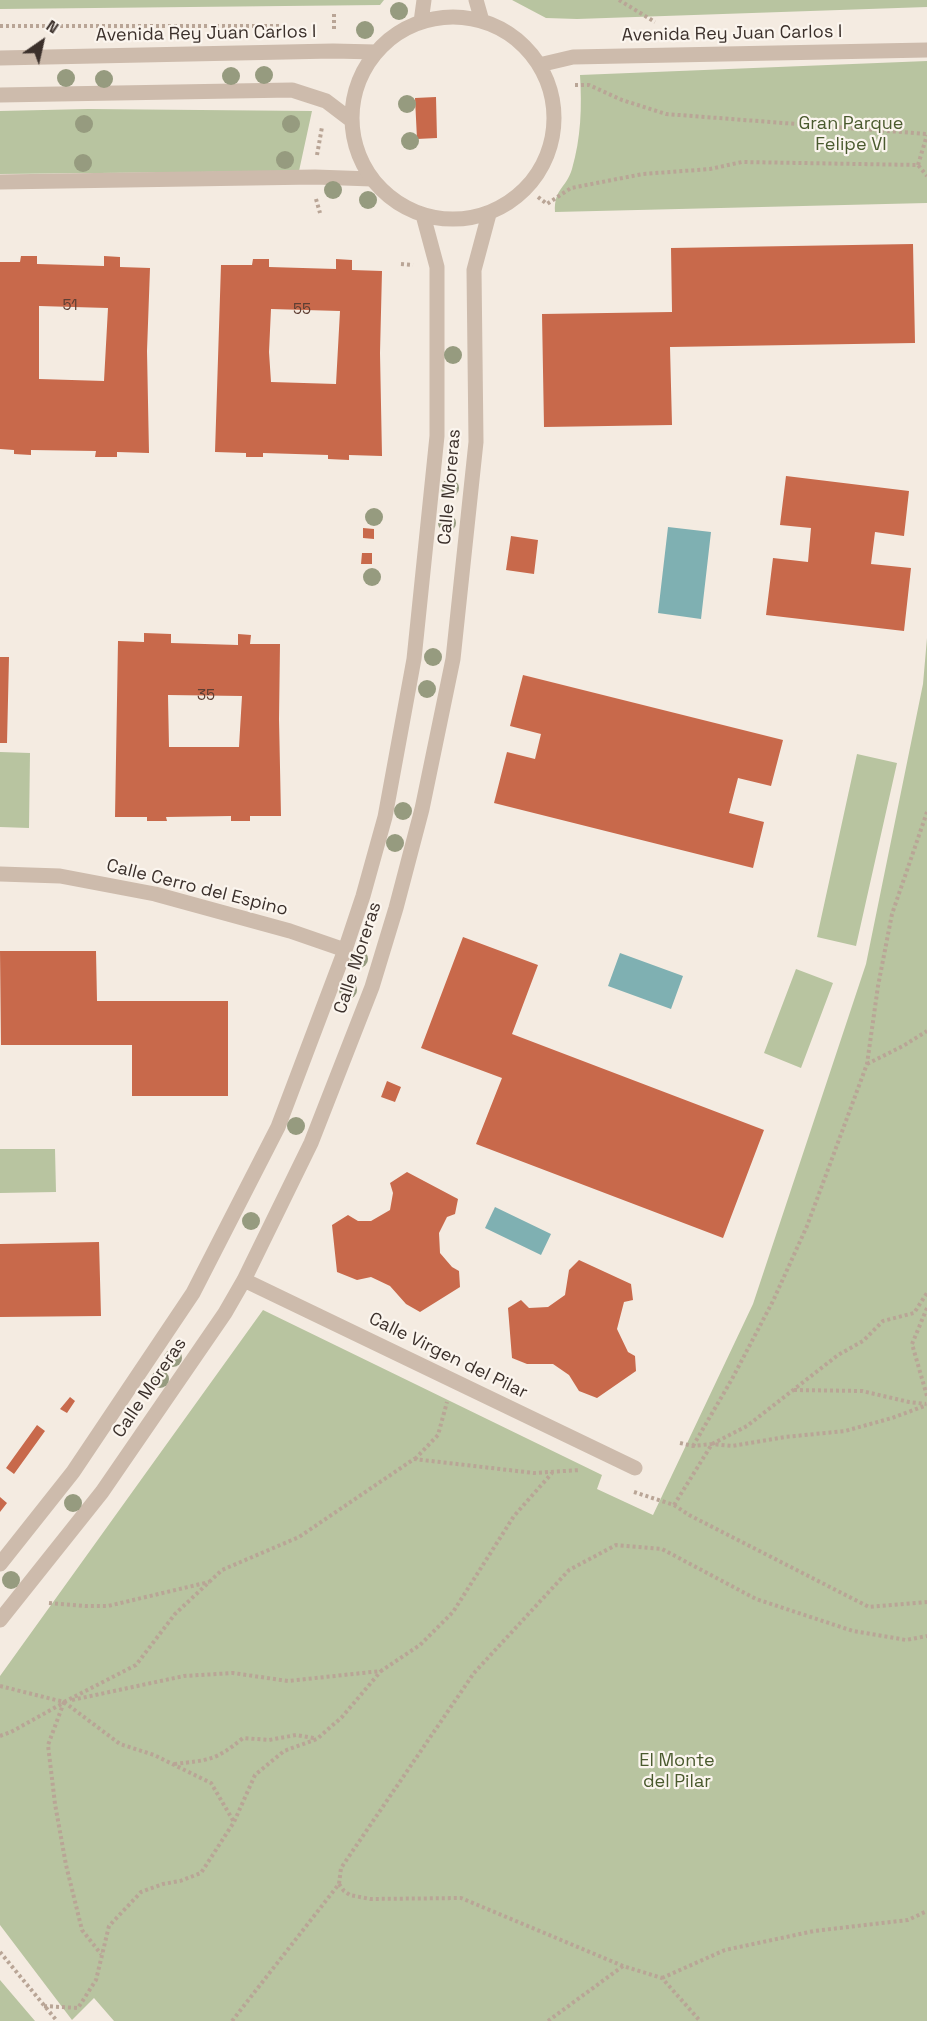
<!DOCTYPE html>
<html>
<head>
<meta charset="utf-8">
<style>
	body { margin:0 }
	#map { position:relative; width:927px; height:2021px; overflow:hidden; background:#f4ebe1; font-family:"Space Grotesk",sans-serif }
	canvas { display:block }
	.north { position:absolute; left:12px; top:12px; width:60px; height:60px; -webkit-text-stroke:4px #fbf5ee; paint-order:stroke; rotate:34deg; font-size:16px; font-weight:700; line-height:24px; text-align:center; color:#3b302b }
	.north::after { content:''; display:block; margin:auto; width:21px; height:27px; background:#3b302b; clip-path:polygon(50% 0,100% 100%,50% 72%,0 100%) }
</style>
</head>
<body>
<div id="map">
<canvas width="927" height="2021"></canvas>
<div class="north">N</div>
</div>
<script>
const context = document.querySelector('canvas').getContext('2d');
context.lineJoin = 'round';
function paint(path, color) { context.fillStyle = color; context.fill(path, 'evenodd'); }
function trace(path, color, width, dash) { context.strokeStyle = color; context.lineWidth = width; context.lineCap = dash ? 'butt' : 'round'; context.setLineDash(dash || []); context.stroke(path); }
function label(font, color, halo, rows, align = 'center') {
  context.font = font + ' "Space Grotesk",sans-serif'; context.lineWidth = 4.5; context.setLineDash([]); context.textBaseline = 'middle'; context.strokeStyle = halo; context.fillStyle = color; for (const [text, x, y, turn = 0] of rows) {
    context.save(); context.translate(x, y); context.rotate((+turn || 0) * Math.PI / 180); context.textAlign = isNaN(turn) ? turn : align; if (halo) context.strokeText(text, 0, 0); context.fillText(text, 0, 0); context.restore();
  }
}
paint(new Path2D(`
	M0 0H384L380 5 0 9Z
	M512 0H927V7L577 19 546 18Z
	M927 61V203L555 212C554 188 566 189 572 169 581 138 582 107 580 75Z
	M88 109 312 111 299 171 0 174V111Z
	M927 638V2021H114L94 1998 72 2020 0 1925V1676L263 1310 602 1475 597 1489 653 1515 753 1304 866 964 923 684Z
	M0 752 30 753 29 828 0 827Z
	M857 754 897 763 856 946 817 937Z
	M796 969 833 983 801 1068 764 1053Z
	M0 1149H55L56 1192 0 1193Z
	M0 1980 35 2021H0Z`), '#b8c4a0');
paint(new Path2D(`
	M668 527 711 532 701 619 658 613Z
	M620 953 683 976 671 1009 608 986Z
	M495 1207 551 1234 541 1255 485 1228Z`), '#7fb0b2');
paint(new Path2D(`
	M436 97 437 138 417 139 415 98Z
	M913 244 915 343 670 347 672 425 544 427 542 314 672 312 671 248Z
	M21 256H37V264L104 266V256L120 257V267L150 268 147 351 149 453 117 452V457H95L96 451 31 450V455L14 454V450L0 449V262H20ZM39 306 108 308 104 381 39 379Z
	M253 259H269V267L336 269V259L352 260V270L382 271 380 353 382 456 349 455V460L328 459V455L263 453V457H246V453L215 452 221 265H252ZM271 309 340 311 336 384 271 382 269 352Z
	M786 476 909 491 904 536 875 532 871 564 911 568 904 631 766 615 773 558 808 562 811 528 780 525Z
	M363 528 374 529V539L363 538Z
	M511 536 538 540 534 574 506 570Z
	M362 553H372V564H361Z
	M144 633 171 634V643L238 645V634L251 635 250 644H280L279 719 281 816H250V821H231V816L166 817 167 821H147V817H115L118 641 144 642ZM168 695 242 696 239 747H169Z
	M0 657H9L7 743H0Z
	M523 675 783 740 771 786 738 778 729 813 764 822 753 868 494 803 507 752 535 759 541 734 510 726Z
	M463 937 538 965 512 1034 764 1130 723 1238 476 1144 502 1078 421 1048Z
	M0 951H96L97 1001H228V1096H132V1045H1Z
	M387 1081 401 1087 395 1102 381 1097Z
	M407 1172 458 1199 455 1214 447 1217 439 1233 440 1253 452 1267 459 1271 460 1287 420 1312 406 1304 390 1286 371 1277 357 1280 337 1272 332 1225 348 1215 358 1221H371L390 1210 393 1193 390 1183Z
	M99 1242 101 1316 0 1317V1244Z
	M579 1260 631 1284 633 1300 624 1302 617 1329 628 1352 635 1356 636 1371 597 1398 579 1391 569 1375 553 1364H527L512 1358 508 1308 521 1300 529 1308 548 1307 565 1295 569 1270Z
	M70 1397 75 1401 67 1413 60 1409Z
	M37 1425 45 1431 14 1474 6 1468Z
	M0 1497 7 1503 0 1512Z`), '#c8694b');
trace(new Path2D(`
	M619 0 655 22
	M0 26H287
	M334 29V12
	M575 85H589L622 100 666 114 927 134
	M317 155 322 127
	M918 165 927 135
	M538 197 547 204 571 188 643 174 710 169 742 162 918 165 927 176
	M316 199 320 213
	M401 264 413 265
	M867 1064 903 1046 927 1031
	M927 1308 912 1344 927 1396
	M794 1390 862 1391 909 1402 926 1404
	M680 1443 693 1446 712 1444 732 1446 785 1437 845 1431 892 1418 927 1405
	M693 1446 732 1379 773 1301 807 1226 830 1164 867 1064 878 986 892 914 927 812
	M415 1459 438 1435 447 1402
	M634 1492 674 1505 689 1515 869 1607 927 1602
	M674 1505 712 1444 747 1426 838 1355 863 1341 883 1321 914 1313 927 1293
	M49 1603 85 1606H108L209 1582
	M0 1686 64 1702 136 1665 175 1614 222 1570 299 1537 414 1459 534 1473 580 1470
	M72 1700 184 1676 233 1673 288 1681 381 1671 420 1645 453 1612 514 1516 552 1473
	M64 1702 48 1745 55 1804 66 1865 82 1930 101 1954
	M64 1702 120 1744 154 1755 211 1783 234 1822
	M0 1736 11 1732 65 1702
	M174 1764C209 1760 215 1761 243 1738L269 1740 296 1735 314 1738
	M339 1884 344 1891 350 1895 370 1899 461 1898 623 1966 662 1978 700 2021
	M0 1952 57 2021
	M662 1978 725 1950 814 1931 908 1920 927 1911
	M44 2006 78 2008 96 1980 109 1926 141 1892 163 1884 180 1881 201 1873 234 1822 255 1775 284 1751 317 1739 342 1717 381 1671
	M232 2021 339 1884 341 1868 474 1673 569 1570 616 1545 662 1549 756 1599 853 1631 906 1640 927 1636
	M548 2021 623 1966`), '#b9a596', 4, [3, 3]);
trace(new Path2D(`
	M0 182 315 177 372 179`), '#cdbbac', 15);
trace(new Path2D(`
	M476 0 482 21
	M352 118a101 101 0 1 1 202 0a101 101 0 1 1-202 0Z
	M421 22 424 0
	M0 58 333 51 376 52
	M539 65 573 57 927 50
	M0 95 292 90 326 101 351 120
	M0 874 60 876 155 894 290 931 345 950
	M244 1280 635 1468
	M0 1564 73 1472 193 1293 278 1127 345 950 363 896 385 817 414 659 437 436V267L423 215
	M0 1620 102 1492 225 1313 244 1280 311 1143 372 987 396 908 422 809 453 659 476 442 474 270 489 214`), '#cdbbac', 15);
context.fillStyle = '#969b7f';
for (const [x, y] of [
	[399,11],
	[365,30],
	[264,75],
	[231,76],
	[66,78],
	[104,79],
	[407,104],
	[84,124],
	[291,124],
	[410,141],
	[285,160],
	[83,163],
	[333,190],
	[368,200],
	[453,355],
	[450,488],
	[374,517],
	[447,523],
	[372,577],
	[433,657],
	[427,689],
	[403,811],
	[395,843],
	[359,959],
	[348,990],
	[296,1126],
	[251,1221],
	[173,1358],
	[160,1379],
	[73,1503],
	[11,1580]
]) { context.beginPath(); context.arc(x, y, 9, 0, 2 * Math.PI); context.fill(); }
label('15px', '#5e3e33', null, [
	["51",70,306],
	["55",302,310],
	["35",206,696]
]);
label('18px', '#3b302b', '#fbf5ee', [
	["Avenida Rey Juan Carlos I",206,34,-1],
	["Avenida Rey Juan Carlos I",732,34,-1],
	["Calle Moreras",450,487,-85],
	["Calle Cerro del Espino",197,888,14],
	["Calle Moreras",358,958,-72],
	["Calle Virgen del Pilar",448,1356,26],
	["Calle Moreras",150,1388,-56]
]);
label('18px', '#4a5a2e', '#fbf5ee', [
	["Gran Parque",851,124],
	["Felipe VI",851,145],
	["El Monte",677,1761],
	["del Pilar",677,1782]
]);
</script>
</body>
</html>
